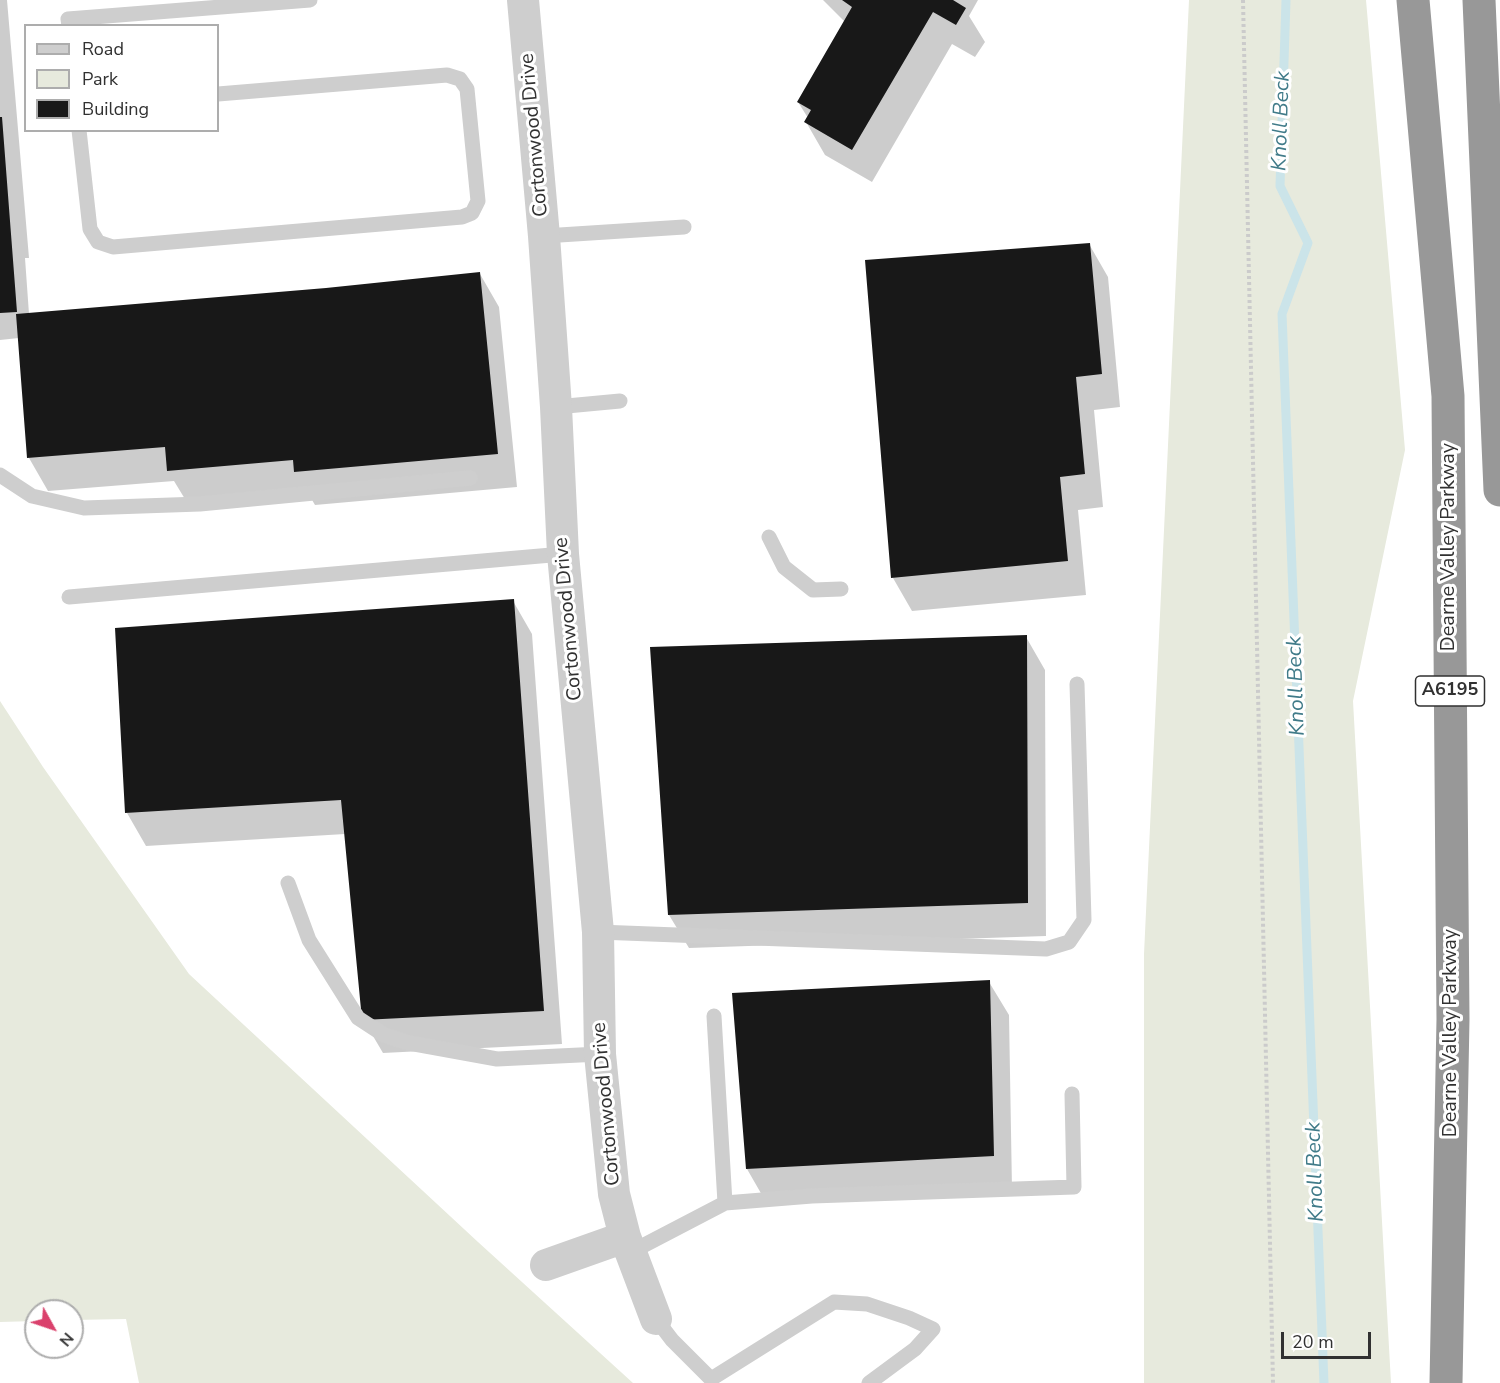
<!DOCTYPE html>
<html>
<head>
<meta charset="utf-8">
<style>
	body { margin:0 }
	#map { position:relative; width:1500px; height:1383px; overflow:hidden; background:#fff; font-family:"Nunito Sans",sans-serif }
	canvas { display:block }
	.legend { position:absolute; left:24px; top:24px; width:195px; height:108px; box-sizing:border-box; background:#fff; border:2px solid #adadad; margin:0; padding:8px 10px; list-style:none; font-size:18px; color:#313131 }
	.legend li { display:flex; align-items:center; gap:12px; height:30px }
	.legend b { width:30px; border:2px solid #adadad }
	.north { position:absolute; left:24px; top:1299px; width:60px; height:60px; box-sizing:border-box; background:#fff; border:2px solid #adadad; border-radius:50%; rotate:130deg; font-size:16px; font-weight:700; line-height:24px; text-align:center; color:#313131 }
	.north::after { content:''; display:block; margin:auto; width:21px; height:27px; background:#da416c; clip-path:polygon(50% 0,100% 100%,50% 72%,0 100%) }
	.scale { position:absolute; left:1281px; top:1332px; width:90px; height:27px; box-sizing:border-box; border:3px solid #313131; border-top:0; padding-left:8px; font-size:18px; line-height:21px; white-space:nowrap; color:#313131; -webkit-text-stroke:4px #fff; paint-order:stroke }
</style>
</head>
<body>
<div id="map">
<canvas width="1500" height="1383"></canvas>
<ul class="legend">
<li><b style="height:8px;background:#cecece"></b>Road</li>
<li><b style="height:16px;background:#e7eadd"></b>Park</li>
<li><b style="height:16px;background:#181818"></b>Building</li>
</ul>
<div class="north">N</div>
<div class="scale">20 m</div>
</div>
<script>
const context = document.querySelector('canvas').getContext('2d');
context.lineJoin = 'round';
function paint(path, color) { context.fillStyle = color; context.fill(path, 'evenodd'); }
function trace(path, color, width, dash) { context.strokeStyle = color; context.lineWidth = width; context.lineCap = dash ? 'butt' : 'round'; context.setLineDash(dash || []); context.stroke(path); }
function label(font, color, halo, rows, align = 'center') {
  context.font = font + ' "Nunito Sans",sans-serif'; context.lineWidth = 6; context.setLineDash([]); context.textBaseline = 'middle'; context.strokeStyle = halo; context.fillStyle = color; for (const [text, x, y, turn = 0] of rows) {
    context.save(); context.translate(x, y); context.rotate((+turn || 0) * Math.PI / 180); context.textAlign = isNaN(turn) ? turn : align; if (halo) context.strokeText(text, 0, 0); context.fillText(text, 0, 0); context.restore();
  }
}
paint(new Path2D(`
	M1189 0H1366L1405 450 1353 701 1391 1383H1144V954Z
	M0 701 43 767 189 974 478 1242 633 1383H139L126 1319 72 1320V1311H36V1321L0 1322Z`), '#e7eadd');
paint(new Path2D(`
	M0 0H7L29 258H25L29 314 326 289 480 274 499 307 517 487 315 505 308 493 188 504 174 481 48 491 29 458 19 338 0 340Z
	M823 0H978L969 16 985 42 975 57 952 44 872 182 825 155 806 122 808 118 798 102 845 22Z
	M1089 244 1108 277 1120 407 1094 410 1103 507 1078 510 1086 595 912 611 893 578Z
	M513 601 532 634 562 1044 383 1053 363 1019 345 834 146 846 127 813Z
	M1026 637 1045 670 1046 936 689 948 669 915Z
	M989 982 1009 1015 1012 1189 766 1202 747 1169 734 994Z`), '#0003');
trace(new Path2D(`
	M1286 0 1280 186 1308 243 1282 314 1324 1383`), '#cbe4e9', 9);
paint(new Path2D(`
	M842 0H953L966 8 956 25 933 12 852 150 804 122 811 110 797 102 852 7Z
	M0 117H2L17 312 0 313Z
	M1090 243 1102 374 1076 377 1085 474 1060 477 1068 561 891 578 865 260Z
	M480 272 498 454 294 472 293 460 167 471 165 447 27 458 16 314 326 288Z
	M514 599 544 1011 362 1020 341 800 125 813 115 628Z
	M1027 635 1028 903 668 915 650 647Z
	M990 980 994 1156 746 1169 732 993Z`), '#181818');
trace(new Path2D(`
	M1243 0 1273 1383`), '#cbcbcb', 4, [3, 3]);
trace(new Path2D(`
	M69 26 68 19 310 0
	M79 130 90 229 98 242 113 247 462 217 472 213 478 201 467 89 460 79 447 75 218 94
	M544 236 684 227
	M556 407 620 401
	M0 475 32 496 84 508 200 504 470 478
	M769 537 784 567 813 590 841 589
	M69 597 563 554
	M288 883 309 940 358 1018 384 1035 409 1043 497 1059 600 1054
	M598 932 1046 949 1069 942 1084 920 1077 684
	M714 1016 725 1203
	M631 1252 725 1203 812 1196 1074 1187 1072 1094
	M656 1319 672 1340 711 1379 834 1302 867 1304 909 1318 933 1329 915 1349 869 1383`), '#cecece', 15);
trace(new Path2D(`
	M523 0 544 236 556 407 563 554 598 932 600 1054 614 1194 625 1237 656 1319
	M546 1265 625 1237`), '#cecece', 32);
trace(new Path2D(`
	M1413 0 1448 396 1453 1019 1446 1383
	M1479 0 1500 490`), '#989898', 33);
for (const [x, y, w] of [
	[1450,691,69]
]) { const box = new Path2D(); box.roundRect(x - w / 2, y - 15, w, 30, 4.5); context.fillStyle = '#fff'; context.fill(box); trace(box, '#313131', 1.5); }
label('bold 18px', '#313131', null, [
	["A6195",1450,691]
]);
label('20px', '#313131', '#fff', [
	["Cortonwood Drive",535,135,-95],
	["Dearne Valley Parkway",1449,547,-90],
	["Cortonwood Drive",569,619,-95],
	["Dearne Valley Parkway",1451,1033,-90],
	["Cortonwood Drive",607,1104,-95]
]);
label('italic 21px', '#407b89', '#fff', [
	["Knoll Beck",1282,121,-88],
	["Knoll Beck",1297,686,-92],
	["Knoll Beck",1316,1172,-92]
]);
</script>
</body>
</html>
